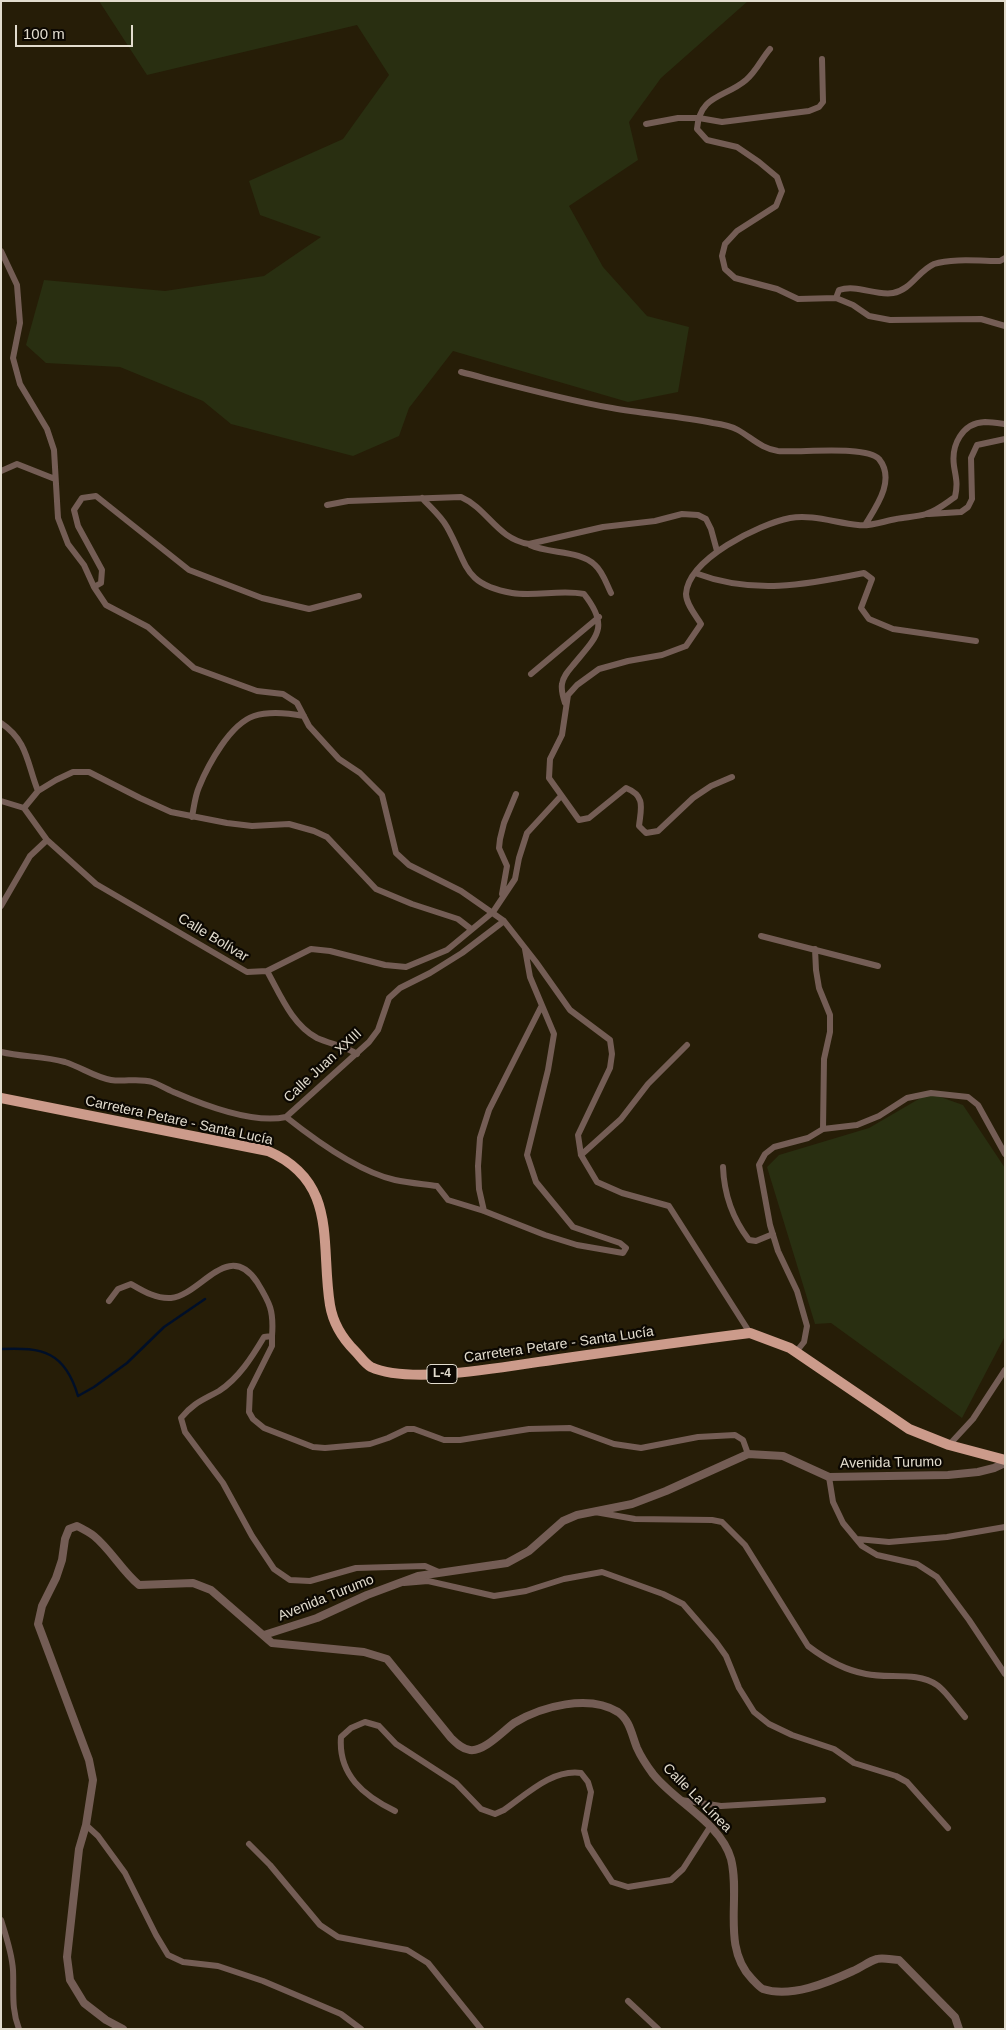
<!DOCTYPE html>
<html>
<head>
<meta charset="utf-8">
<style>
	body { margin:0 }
	#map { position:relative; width:1006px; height:2030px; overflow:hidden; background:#261d07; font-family:Helvetica,sans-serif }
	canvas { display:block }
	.frame { position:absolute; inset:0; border:2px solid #e2dcce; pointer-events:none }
	.scale { position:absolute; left:15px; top:25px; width:118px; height:22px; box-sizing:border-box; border:2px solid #e2dcce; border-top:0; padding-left:6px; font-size:15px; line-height:18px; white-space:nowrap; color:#e2dcce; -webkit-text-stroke:4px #0c0802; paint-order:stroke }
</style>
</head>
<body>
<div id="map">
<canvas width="1006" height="2030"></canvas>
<div class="frame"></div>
<div class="scale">100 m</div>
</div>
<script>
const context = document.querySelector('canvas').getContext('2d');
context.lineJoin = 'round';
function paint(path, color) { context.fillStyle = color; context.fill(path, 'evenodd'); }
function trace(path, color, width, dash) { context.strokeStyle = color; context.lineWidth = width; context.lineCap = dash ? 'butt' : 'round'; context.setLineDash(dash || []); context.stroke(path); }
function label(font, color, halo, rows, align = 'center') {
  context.font = font + ' Helvetica,sans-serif'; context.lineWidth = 4.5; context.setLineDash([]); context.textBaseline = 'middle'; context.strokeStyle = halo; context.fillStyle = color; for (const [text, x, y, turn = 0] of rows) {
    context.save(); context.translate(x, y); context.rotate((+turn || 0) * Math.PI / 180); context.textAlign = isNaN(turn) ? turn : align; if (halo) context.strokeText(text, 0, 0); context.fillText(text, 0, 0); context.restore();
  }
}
paint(new Path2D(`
	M99 1H748L661 78 629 122 638 160 569 206 603 267 647 316 689 327 678 392 628 402 453 351 409 408 399 436 353 456 231 424 203 401 120 367 46 363 26 345 44 280 165 291 264 276 321 237 260 215 249 181 343 139 389 75 357 25 147 75Z
	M929 1093 963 1105 1005 1168V1336L962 1418 831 1323 815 1324 767 1167 779 1155 869 1128Z`), '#292f11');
trace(new Path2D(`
	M1 1349C43 1347 65 1352 78 1396L94 1387 127 1363 164 1327 205 1299`), '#000f28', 2.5);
trace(new Path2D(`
	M770 49C762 58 756 72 746 80 725 98 700 94 697 129L707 140 737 147 759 162 777 177 782 191 776 206 737 231 725 244 722 256 725 269 735 278 777 289 798 299 836 298 853 305 869 316 890 320 981 319 1005 326
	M646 124 678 118H699L722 122 809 111 819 107 823 102 822 59
	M1 251 17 285 20 323 13 358 20 384 47 429 54 450 58 518 68 544 84 565 94 587 106 605 148 627 194 668 257 691 283 694 297 703 309 726 339 759 360 773 382 795 396 853 409 865 461 891 504 921 536 962 570 1010 610 1040 612 1054 610 1068 578 1135 581 1155 597 1182 622 1193 669 1206 750 1333
	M836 298 839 290C857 284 875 296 893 293 911 290 918 271 934 264 951 258 982 261 1000 261L1005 258
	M461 372C511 385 561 399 612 408 645 414 680 416 713 423 721 424 731 426 738 430 752 438 762 449 778 451 799 453 866 445 879 459 896 480 876 507 865 525
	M1 471 17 464 55 479
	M422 498C430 507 441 516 447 527 468 564 462 584 512 593 536 597 560 589 584 594 610 627 597 636 574 664 569 670 563 676 562 684 561 690 563 697 565 703
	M327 505 348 501 461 497C488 509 497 539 529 544L603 527 655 521 682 514 698 515 706 519 711 529 717 551
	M929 514 961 512 968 507 972 499 971 458 977 445 1005 439
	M530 545C549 554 580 550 595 565 603 572 606 583 611 593
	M695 573C753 595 805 585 864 573L872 579 861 608 869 619 893 629 976 641
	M94 587 101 583 102 570 78 526 74 510 82 498 96 496 189 570 262 598 309 609 359 596
	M531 674 599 617
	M1 723C28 741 27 764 38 791
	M732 777 711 786 693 798 658 831 646 833 639 826C641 808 646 796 626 788L589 818 579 820 549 778 550 759 562 735 568 695 577 685 599 669 628 661 662 655 686 646 701 624C696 616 686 604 686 594 688 559 759 524 790 518 812 514 836 523 858 525 870 527 884 521 896 519 905 517 917 517 926 514 937 511 946 503 955 497 958 483 956 479 954 466 951 445 962 423 985 422 992 422 998 423 1005 424
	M1 801 24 808 47 840 96 884 247 972 267 971 311 949 330 951 385 965 406 967 447 950 493 912 515 879 519 858 527 833 561 796
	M24 808 38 791 56 780 73 772H89L140 798 171 812 227 823 252 826 289 824 314 831 327 837 376 889 412 904 458 919 471 929
	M192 817C194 807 195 796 199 787 208 765 230 724 254 716 269 711 288 713 304 716
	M502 894 507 866 499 848 500 839 504 823 516 794
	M1 906 30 856 47 840
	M761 936 878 966
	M815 949 816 970 819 988 830 1015V1032L824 1059 823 1129
	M267 971C280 994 292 1025 317 1038 330 1044 345 1046 357 1054
	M1 1052C22 1057 44 1056 65 1062 81 1067 94 1077 111 1080 124 1082 140 1078 152 1082 161 1085 168 1090 176 1093 206 1106 254 1124 286 1117L369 1042 378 1030 389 998 400 988 430 973 462 953 504 921
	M286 1117C315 1140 359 1172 395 1180 409 1183 423 1184 437 1186L448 1200 484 1211 545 1235 577 1245 623 1253 626 1248 620 1243 573 1227 536 1182 527 1155 548 1070 554 1034 530 977 525 949
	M581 1155 621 1119 648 1084 687 1045
	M723 1167C724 1194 733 1219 749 1240L756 1241 773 1234
	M484 1211 479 1189 478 1166 480 1138 489 1110 541 1007
	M109 1301 118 1289 131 1284C143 1291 156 1299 171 1298 201 1295 228 1239 257 1282 270 1303 274 1311 272 1336
	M796 1352 804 1342 807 1326 797 1291 778 1251 770 1225 759 1165 765 1154 774 1147 808 1138 823 1129 857 1125 879 1116 907 1098 931 1093 968 1097 978 1105 1005 1154
	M949 1445 973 1419 1005 1370
	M829 1477 833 1502 843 1523 862 1546 877 1555 917 1564 937 1577 969 1620 1005 1674
	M595 1512 635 1519 712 1520 722 1522 745 1545 808 1646C825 1659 844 1670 866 1674 888 1679 917 1671 937 1685 946 1691 957 1708 965 1717
	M857 1539 889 1542 947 1537 1005 1527
	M441 1573 425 1566 356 1568 310 1581 290 1580 274 1569 252 1536 223 1483 185 1432 181 1418C193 1403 203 1400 219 1391 239 1378 252 1357 264 1337L272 1336V1346L250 1390 249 1412 253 1419 264 1428 313 1447 325 1448 370 1444 388 1438 407 1429H414L444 1440H460L529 1429 570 1428 614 1444 641 1448 698 1437 735 1435 743 1440 748 1454
	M404 1583 428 1581 494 1596 526 1591 564 1579 602 1572 663 1594 683 1604 716 1642 726 1656 739 1688 754 1712 769 1724 792 1735 834 1749 854 1763 896 1776 907 1782 948 1828
	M681 1800 721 1806 823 1800
	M395 1811C364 1796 338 1775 341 1737L351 1728 365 1722 379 1726 396 1744 456 1783 481 1809 495 1814 504 1810C527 1794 552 1769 581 1773L588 1782 591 1792 584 1830 588 1845 612 1882 628 1887 671 1880 683 1869 710 1827
	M86 1825 98 1836 125 1873 156 1935 168 1955 183 1962 218 1966 263 1981 341 2014 361 2029
	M249 1844 270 1865 320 1925 338 1937 407 1950 428 1963 481 2029
	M1 1920C6 1936 12 1953 13 1970 14 1991 11 2009 19 2029
	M628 2001 658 2029`), '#745d55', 6);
trace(new Path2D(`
	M264 1635 317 1618 367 1595 418 1576 507 1563 529 1551 563 1521 577 1515 632 1504 666 1491 748 1454 783 1456 829 1477 948 1475 978 1472 994 1468 1005 1463
	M123 2029 106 2020 84 2003 70 1980 67 1957 79 1849 86 1825 93 1780 89 1760 38 1624 42 1606 56 1578 62 1560 65 1539 69 1529 77 1526C83 1529 89 1532 94 1536 111 1550 122 1571 139 1585L193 1583 211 1590 272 1643 364 1652 387 1659 451 1738C456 1743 462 1749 470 1750 484 1752 503 1731 514 1723 542 1706 589 1694 618 1712 630 1720 632 1736 637 1748 641 1757 647 1766 653 1774 675 1802 721 1823 731 1859 741 1898 721 1947 752 1979 755 1982 759 1987 763 1989 791 1998 827 1983 853 1971 861 1968 869 1961 877 1959 883 1957 893 1960 899 1960L955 2017 959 2029`), '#745d55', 8);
trace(new Path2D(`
	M1 1098 268 1151C339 1182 320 1244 330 1305 333 1323 343 1339 355 1351 360 1356 365 1364 371 1367 412 1386 512 1365 559 1359 622 1350 686 1341 750 1333L790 1348 909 1429 949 1445 1005 1460`), '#cc9b8b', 10);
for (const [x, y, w] of [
	[442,1374,30]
]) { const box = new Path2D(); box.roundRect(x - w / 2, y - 9.5, w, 19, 4); context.fillStyle = '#0c0802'; context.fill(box); trace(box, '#e2dcce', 1); }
label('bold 12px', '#e2dcce', null, [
	["L-4",442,1374]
]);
label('14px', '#e2dcce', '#0c0802', [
	["Calle Bolívar",213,938,31],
	["Calle Juan XXIII",323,1066,-43],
	["Carretera Petare - Santa Lucía",179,1121,12],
	["Carretera Petare - Santa Lucía",559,1345,-8],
	["Avenida Turumo",891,1463,-1],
	["Avenida Turumo",326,1598,-22],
	["Calle La Línea",697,1798,45]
]);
</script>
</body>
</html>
